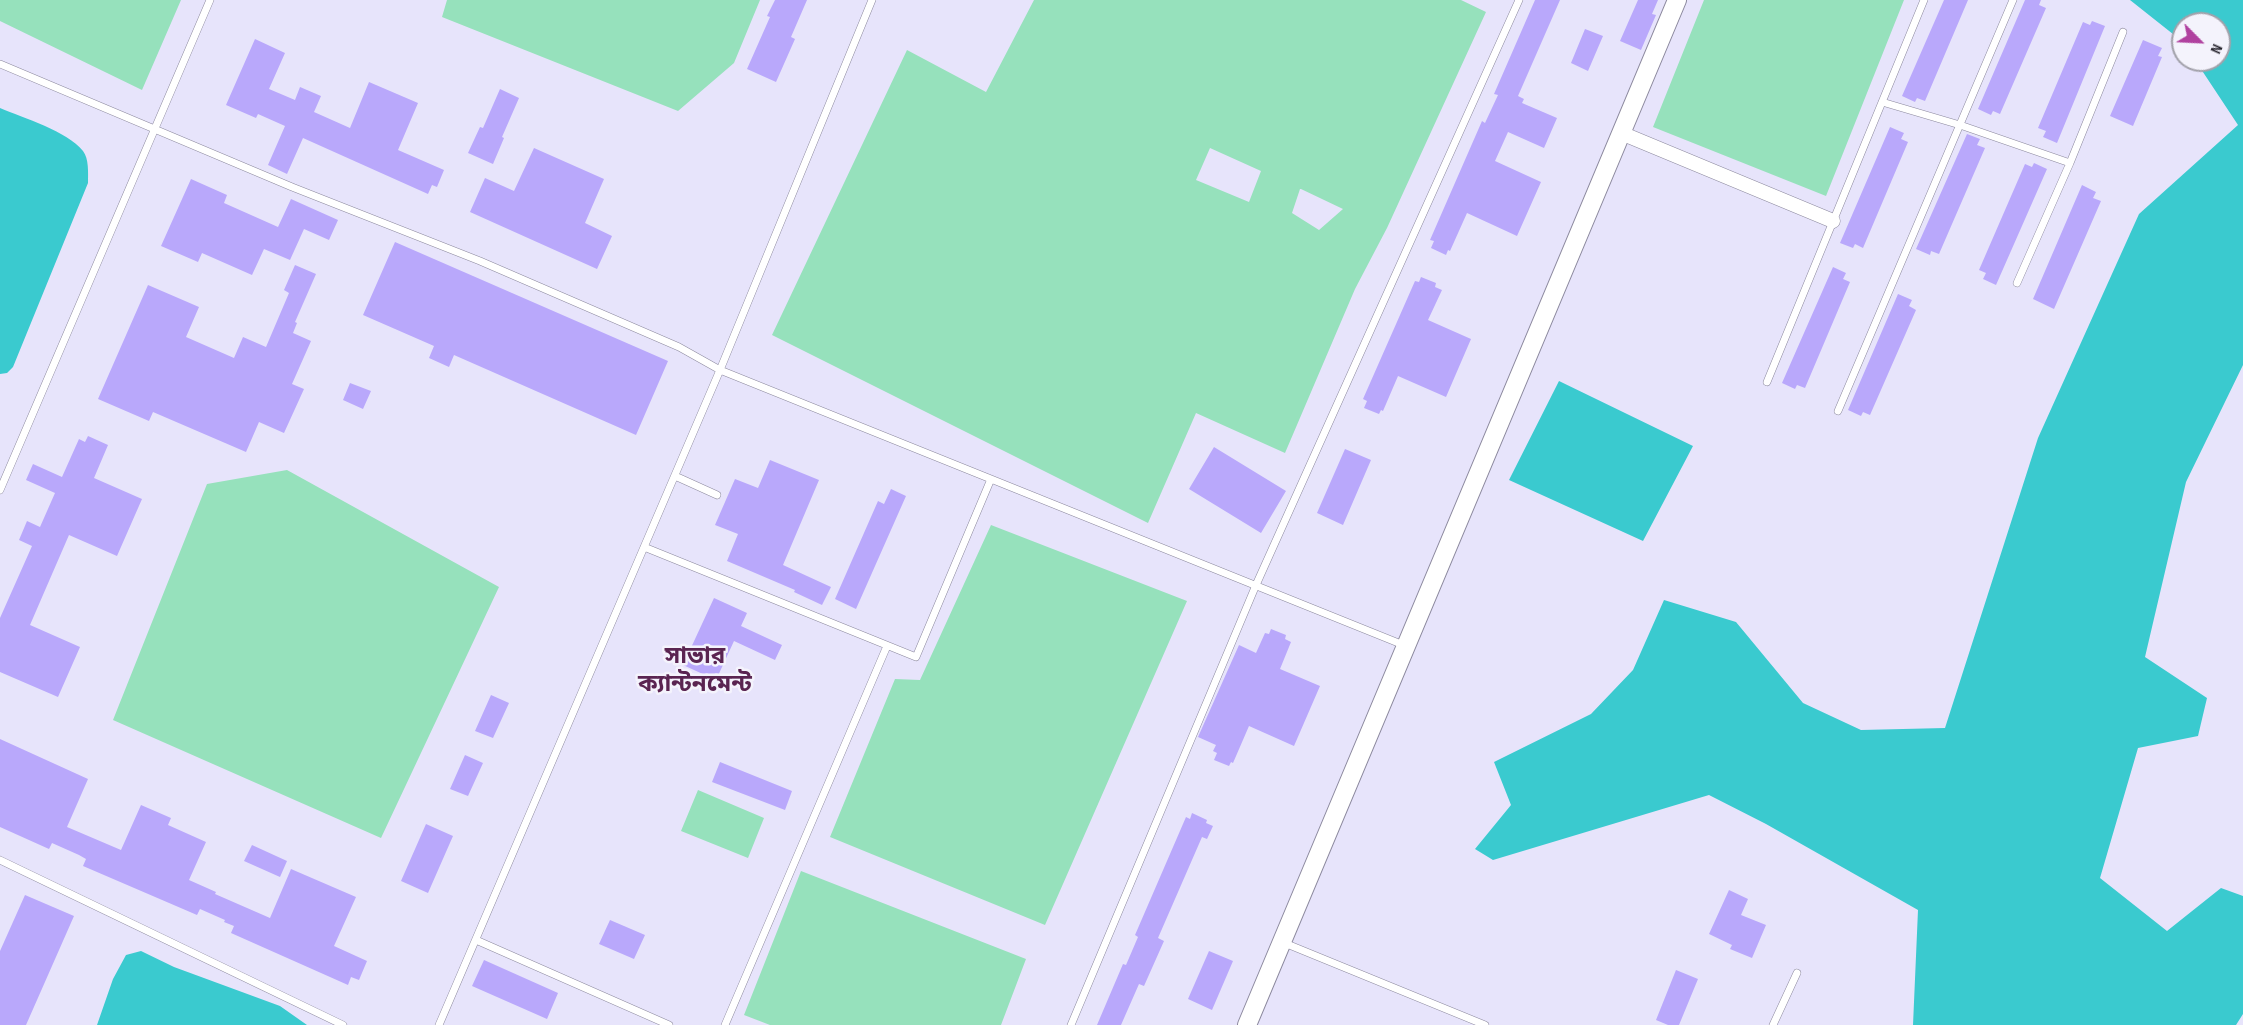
<!DOCTYPE html>
<html>
<head>
<meta charset="utf-8">
<style>
	body { margin:0 }
	#map { position:relative; width:2243px; height:1025px; overflow:hidden; background:#e7e4fb; font-family:"Sofia Sans Condensed",sans-serif }
	canvas { display:block }
	.north { position:absolute; left:2171px; top:12px; width:60px; height:60px; box-sizing:border-box; background:#f4f3fc; border:2px solid #a2a1aa; border-radius:50%; rotate:114deg; font-size:16px; font-weight:700; line-height:24px; text-align:center; color:#27252e }
	.north::after { content:''; display:block; margin:auto; width:21px; height:27px; background:#b0419f; clip-path:polygon(50% 0,100% 100%,50% 72%,0 100%) }
</style>
</head>
<body>
<div id="map">
<canvas width="2243" height="1025"></canvas>
<div class="north">N</div>
</div>
<script>
const context = document.querySelector('canvas').getContext('2d');
context.lineJoin = 'round';
function paint(path, color) { context.fillStyle = color; context.fill(path, 'evenodd'); }
function trace(path, color, width, dash) { context.strokeStyle = color; context.lineWidth = width; context.lineCap = dash ? 'butt' : 'round'; context.setLineDash(dash || []); context.stroke(path); }
function label(font, color, halo, rows, align = 'center') {
  context.font = font + ' "Sofia Sans Condensed","Noto Sans Bengali",sans-serif'; context.lineWidth = 5; context.setLineDash([]); context.textBaseline = 'middle'; context.strokeStyle = halo; context.fillStyle = color; for (const [text, x, y, turn = 0] of rows) {
    context.save(); context.translate(x, y); context.rotate((+turn || 0) * Math.PI / 180); context.textAlign = isNaN(turn) ? turn : align; if (halo) context.strokeText(text, 0, 0); context.fillText(text, 0, 0); context.restore();
  }
}
paint(new Path2D(`
	M0 0H181L142 90 0 21Z
	M447 0H760L734 63 678 111 442 17Z
	M1034 0H1461L1486 12 1387 228 1355 289 1285 453 1196 413 1148 523 772 335 907 50 986 92ZM1210 148 1261 171 1249 202 1196 180ZM1300 189H1301L1343 209 1319 230 1292 213Z
	M1704 0H1904L1826 196 1653 127Z
	M287 470 499 587 381 838 113 720 207 484Z
	M991 525 1187 601 1045 925 830 837 895 679 920 680Z
	M698 790 764 818 748 858 681 831Z
	M801 871 1026 959 1001 1025H770L744 1015Z`), '#96e1bc');
paint(new Path2D(`
	M2130 0H2243V365L2186 482 2145 657 2207 698 2198 736 2138 748 2100 878 2167 931 2221 888 2243 896V1014L2236 1025H1913L1918 910 1766 824 1709 795 1493 860 1475 849 1511 805 1494 762 1591 714 1633 670 1664 600 1736 622 1803 703 1861 730 1945 728 2038 438 2139 214 2238 125 2195 60H2219V24H2183V42Z
	M0 108C24 118 67 131 83 151 89 159 88 172 88 183L13 367 7 373 0 374Z
	M1559 381 1693 446 1643 541 1509 480Z
	M141 951 174 967 280 1006 307 1025H97L113 979 126 955Z`), '#3acacf');
paint(new Path2D(`
	M775 0H807L791 37 795 39 776 82 747 69 770 17 767 16Z
	M1535 0H1560L1518 96 1524 99 1522 103 1557 118 1544 148 1508 132 1495 161 1541 182 1517 236 1467 213 1450 251 1448 250 1446 255 1431 248 1434 241 1430 240 1482 121 1485 123 1498 95 1494 94Z
	M1638 0H1658L1652 14 1656 15 1641 50 1620 41Z
	M1944 0H1968L1925 101 1917 98 1915 102 1902 96Z
	M2025 0H2041L2039 5 2046 8 2000 114 1993 111 1991 115 1978 109Z
	M2092 21 2105 26 2057 143 2043 137 2046 131 2038 128 2083 22 2090 25Z
	M1585 29 1603 36 1588 71 1571 63Z
	M255 39 285 53 269 89 295 100 300 87 321 96 314 112 350 128 369 82 418 103 398 150 444 170 437 187 432 185 428 194 303 138 287 174 268 165 285 126 258 114 256 118 226 105Z
	M2143 40 2162 48 2158 56 2162 57 2133 126 2110 116Z
	M500 89 519 98 502 137 504 138 493 164 468 153 480 127 483 128Z
	M1890 127 1904 133 1901 139 1908 142 1863 248 1855 244 1853 248 1840 243Z
	M1967 134 1980 139 1977 145 1985 148 1939 254 1931 251 1930 255 1916 249Z
	M534 148 604 179 585 223 612 236 597 269 470 212 485 178 514 191Z
	M2034 163 2047 169 1996 285 1983 279 1986 273 1979 270 2025 164 2032 167Z
	M191 179 227 195 224 203 278 227 291 199 338 220 329 240 304 229 290 260 264 249 252 275 202 253 198 262 161 246Z
	M2082 185 2096 192 2093 198 2101 201 2054 309 2033 299Z
	M395 242 668 361 636 435 454 355 449 367 429 358 434 346 363 315Z
	M295 265 316 274 295 322 297 323 293 333 311 341 292 384 304 389 284 433 259 422 246 452 153 412 149 421 98 399 148 285 199 307 186 337 234 358 243 337 266 347 289 293 284 290Z
	M1833 267 1846 273 1843 279 1850 282 1805 388 1797 385 1795 389 1782 383Z
	M1421 277 1436 283 1435 287 1442 290 1428 320 1471 339 1446 397 1398 376 1383 411 1381 410 1379 414 1364 408 1367 401 1363 399 1415 281 1419 282Z
	M1898 294 1912 300 1909 306 1916 310 1870 415 1863 412 1861 416 1848 410Z
	M350 383 371 391 363 409 343 400Z
	M88 436 108 445 94 478 142 499 117 556 69 535 46 588 30 625 80 647 58 697 0 672V618L32 546 19 540 27 521 40 527 55 493 26 480 33 464 62 477 79 439 85 442Z
	M1214 447 1286 491 1261 533 1189 489Z
	M1345 449 1371 460 1343 525 1317 513Z
	M770 460 819 480 783 565 831 587 822 605 794 592 795 590 727 561 738 534 715 525 735 479 758 488Z
	M891 489 906 496 856 609 835 599 878 501 884 504Z
	M714 598 747 613 741 626 782 645 775 660 734 641 716 680 683 665Z
	M1271 629 1286 635 1285 639 1291 642 1280 669 1320 686 1294 746 1249 726 1233 763 1231 762 1229 766 1214 760 1217 753 1213 751 1216 745 1198 737 1239 645 1256 653 1265 633 1269 634Z
	M491 695 509 703 493 738 475 731Z
	M0 739 88 779 67 827 121 850 141 805 171 818 168 825 206 842 189 880 216 892 215 894 270 918 291 869 356 897 334 946 367 961 359 980 351 977 348 985 231 933 234 926 224 922 225 920 200 909 197 915 83 866 86 859 79 855 52 843 49 849 0 827Z
	M465 755 483 763 468 796 450 789Z
	M720 762 792 791 785 810 712 782Z
	M1192 813 1207 820 1206 823 1213 826 1207 839 1202 837 1158 938 1164 941 1144 986 1139 984 1121 1025H1097L1123 964 1126 965 1138 937 1135 935 1186 817 1190 819Z
	M426 824 453 836 428 893 401 881Z
	M252 845 287 861 280 877 244 861Z
	M1729 890 1748 899 1741 915 1766 925 1752 958 1730 949 1732 945 1709 934Z
	M25 895 74 916 26 1025H0V951Z
	M610 920 645 935 634 959 599 944Z
	M1209 951 1233 961 1212 1010 1188 999Z
	M484 960 558 993 547 1019 472 986Z
	M1676 970 1698 979 1679 1025H1668L1656 1020Z`), '#b9a8fb');
const service = new Path2D(`
	M0 64 292 187 480 261 679 347 720 370 1406 646
	M1882 102 1960 125 2070 163
	M2017 283 2070 163 2123 32
	M1767 382 1924 0
	M1838 411 2013 0
	M675 476 717 495
	M0 490 210 0
	M644 547 916 657 991 479
	M0 860 343 1025
	M476 940 669 1025
	M1282 942 1485 1025
	M439 1025 720 370 872 0
	M725 1025 887 646
	M1071 1025 1256 585 1519 0
	M1773 1025 1797 973`);
const minor = new Path2D(`
	M1621 133 1833 221`);
const tertiary = new Path2D(`
	M1247 1025 1677 0`);
trace(service, '#8c899e', 8);
trace(minor, '#8c899e', 15);
trace(tertiary, '#8c899e', 20);
trace(service, '#fff', 7);
trace(minor, '#fff', 14);
trace(tertiary, '#fff', 18);
label('bold 24px', '#5a2451', '#f4f3fc', [
	["সাভার",695,657],
	["ক্যান্টনমেন্ট",695,685]
]);
</script>
</body>
</html>
